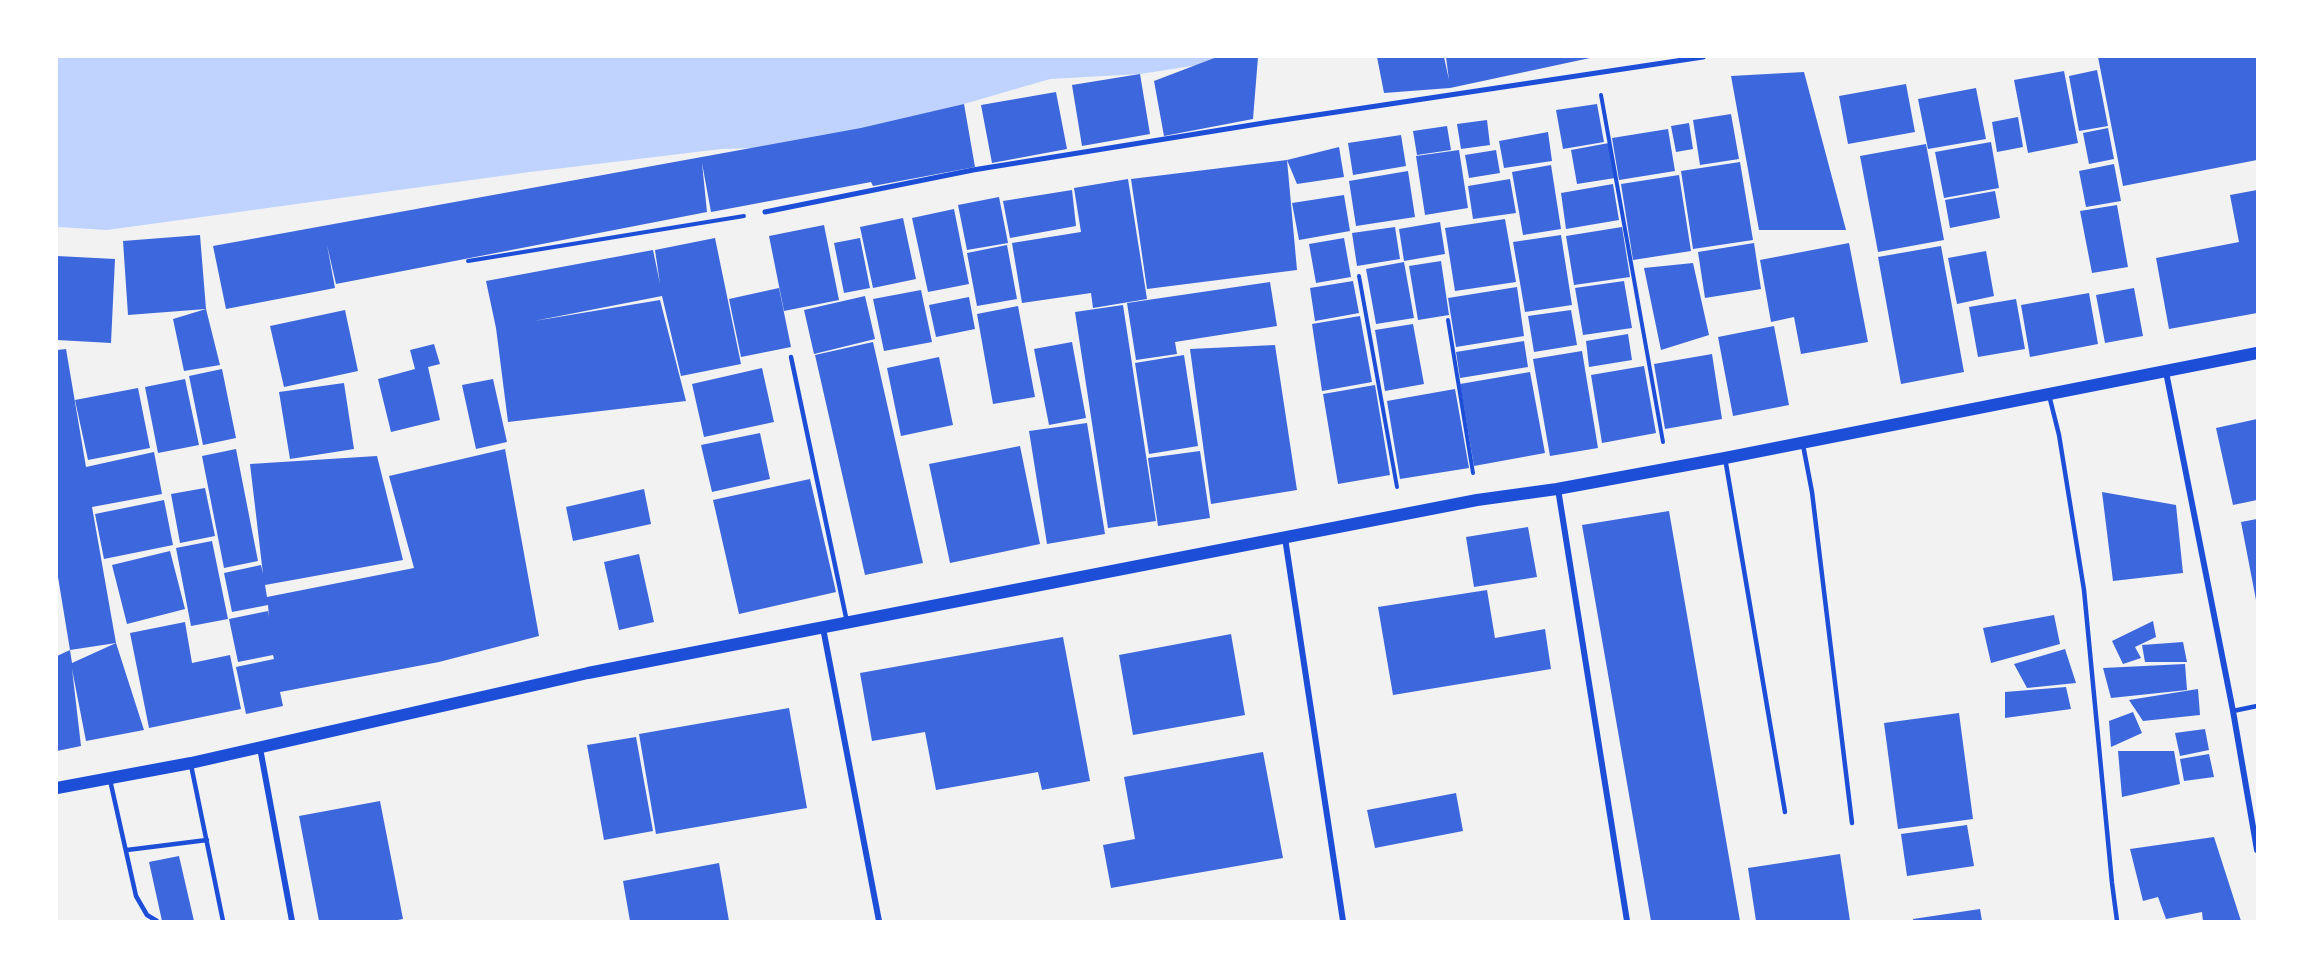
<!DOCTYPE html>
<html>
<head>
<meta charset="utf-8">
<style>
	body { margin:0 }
	#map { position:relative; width:2314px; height:978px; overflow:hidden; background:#f2f2f2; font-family:"Noto Sans",sans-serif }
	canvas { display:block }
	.frame { position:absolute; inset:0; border:58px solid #fff; pointer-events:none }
</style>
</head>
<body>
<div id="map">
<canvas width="2314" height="978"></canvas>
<div class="frame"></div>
</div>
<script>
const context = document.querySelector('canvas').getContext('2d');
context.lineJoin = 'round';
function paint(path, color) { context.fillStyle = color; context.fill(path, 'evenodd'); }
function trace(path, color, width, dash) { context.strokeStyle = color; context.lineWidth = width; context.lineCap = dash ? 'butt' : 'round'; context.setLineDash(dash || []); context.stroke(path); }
paint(new Path2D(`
	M57 57H1218L1205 64 1140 74 1050 79 964 104 792 147 721 149 530 172 107 230 57 227Z`), '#bfd3fe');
paint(new Path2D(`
	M1217 57H1258L1253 119 1164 136 1154 81Z
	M1377 57H1444L1449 80 1446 57 1590 58 1450 88 1384 93Z
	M2098 57H2257V160L2123 186Z
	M2097 70 2108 126 2079 131 2069 76Z
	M2064 71 2078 143 2028 153 2014 80Z
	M1804 72 1846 230H1759L1731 76Z
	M1140 74 1150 134 1082 146 1072 85Z
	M1906 84 1915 132 1848 144 1839 96Z
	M1976 88 1986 139 1928 149 1918 99Z
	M1056 92 1067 149 992 163 981 105Z
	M964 104 975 167 873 186 871 182 711 212 702 163 707 212 336 284 327 245 335 288 226 309 213 246 861 128Z
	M1597 104 1604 142 1563 149 1556 110Z
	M1731 114 1739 159 1700 165 1693 120Z
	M2018 117 2023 147 1997 152 1992 122Z
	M1487 120 1490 145 1461 149 1457 124Z
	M1689 123 1693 149 1676 152 1671 126Z
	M1447 126 1451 150 1417 155 1413 131Z
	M2108 128 2114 159 2089 164 2083 133Z
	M1668 129 1675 171 1619 180 1612 138Z
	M1548 132 1552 161 1504 168 1499 141Z
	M1401 135 1406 166 1353 175 1348 143Z
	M1991 142 1999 188 1944 198 1935 152Z
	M1609 143 1615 178 1577 184 1571 150Z
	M1926 144 1944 240 1878 252 1860 156Z
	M1339 147 1344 177 1297 184 1287 160Z
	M1459 150 1468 208 1425 215 1416 156Z
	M1496 150 1500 173 1469 178 1465 155Z
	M1287 160 1297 270 1147 289 1131 179Z
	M1740 162 1753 240 1693 249 1681 171Z
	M2114 164 2121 201 2086 207 2079 171Z
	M1551 165 1561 229 1523 235 1512 172Z
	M1408 171 1415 217 1356 226 1349 181Z
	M1679 175 1691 251 1633 260 1621 184Z
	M1128 179 1147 299 1093 308 1091 293 1022 303 1012 243 1081 232 1074 188Z
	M1510 179 1516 213 1473 219 1468 186Z
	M1613 184 1619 220 1566 229 1561 193Z
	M1072 190 1076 226 1010 238 1003 201Z
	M2257 190V313L2169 329 2156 258 2239 242 2230 195Z
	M1995 191 2000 218 1950 228 1945 200Z
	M1344 195 1350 231 1299 240 1292 203Z
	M999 197 1008 243 967 250 958 205Z
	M2117 205 2128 267 2092 273 2080 211Z
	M954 209 969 284 928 292 912 218Z
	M903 218 916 279 873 288 860 227Z
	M1505 219 1516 282 1455 291 1445 228Z
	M1440 222 1445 254 1404 261 1399 229Z
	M824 225 839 300 784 311 769 236Z
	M1395 227 1400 259 1357 266 1352 233Z
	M1622 227 1630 277 1574 285 1566 236Z
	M200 235 206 309 128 315 123 241Z
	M1561 235 1572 305 1525 312 1513 242Z
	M715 238 741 364 681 376 662 296 534 321 660 300 686 401 508 422 496 328 486 281 653 250 660 284 655 250Z
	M860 238 870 288 844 293 834 243Z
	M1344 238 1351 277 1316 283 1309 244Z
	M1754 243 1761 289 1705 298 1698 252Z
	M1849 243 1868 342 1801 354 1794 317 1771 322 1760 260Z
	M1007 245 1017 299 977 306 967 253Z
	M1941 246 1964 372 1901 384 1878 257Z
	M1986 251 1994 296 1957 304 1948 258Z
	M57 256 115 259 111 343 57 340Z
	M1441 261 1449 315 1418 320 1409 266Z
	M1404 262 1414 318 1376 324 1366 269Z
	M1693 263 1709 335 1661 350 1644 268Z
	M1353 281 1359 313 1315 321 1310 288Z
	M1624 281 1632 328 1583 335 1575 288Z
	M1270 282 1277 326 1175 342 1177 354 1136 360 1127 303Z
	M1517 287 1524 336 1456 347 1448 298Z
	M779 288 791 347 741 357 729 299Z
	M2134 288 2143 336 2105 343 2096 295Z
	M921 290 932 342 884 351 873 299Z
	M2089 293 2098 344 2030 357 2021 305Z
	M865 296 875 339 814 354 804 310Z
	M969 297 975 329 936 337 929 305Z
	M2016 299 2025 349 1978 357 1969 307Z
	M1123 305 1156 521 1108 528 1075 312Z
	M1018 306 1035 397 993 404 977 314Z
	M206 309 220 365 184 371 173 319Z
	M345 310 358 371 284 387 270 326Z
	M1571 310 1577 345 1534 352 1528 316Z
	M1360 316 1372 382 1322 391 1312 324Z
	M1413 324 1424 384 1385 391 1375 330Z
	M1774 326 1789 405 1733 416 1718 337Z
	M1628 334 1632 360 1589 367 1586 341Z
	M1524 341 1528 367 1460 378 1456 352Z
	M873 342 923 563 865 575 815 355Z
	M1072 342 1086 418 1049 425 1034 349Z
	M434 344 440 364 428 367 440 420 391 432 378 379 415 369 410 350Z
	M1275 345 1297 490 1211 504 1190 349Z
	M66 349 86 467 154 452 162 494 92 507 116 643 70 650 57 571V350Z
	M1582 351 1598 448 1550 456 1533 359Z
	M1712 354 1722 419 1665 429 1654 364Z
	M1184 355 1198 446 1149 454 1135 363Z
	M939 357 953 425 901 436 887 368Z
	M1644 366 1656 433 1602 443 1591 375Z
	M762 368 774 422 704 437 692 384Z
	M222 369 236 438 203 445 189 376Z
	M1530 372 1545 453 1474 466 1460 384Z
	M185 379 199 445 158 453 145 387Z
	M493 379 507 442 476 449 462 385Z
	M344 383 354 449 290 459 279 392Z
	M1375 385 1390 475 1338 484 1323 394Z
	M138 388 150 448 88 460 75 400Z
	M1455 389 1469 468 1400 479 1387 401Z
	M2257 419V500L2233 505 2216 428Z
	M1087 423 1105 534 1047 544 1029 431Z
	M760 433 770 479 712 492 701 445Z
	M1020 446 1040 544 950 563 929 464Z
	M236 449 258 561 224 568 202 456Z
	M505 449 539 636 439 662 280 692 283 706 246 714 236 667 274 659 273 655 238 662 229 619 268 611 269 618 268 605 232 612 224 573 261 565 263 574 250 464 377 456 403 560 265 585 267 597 414 568 389 476Z
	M1200 451 1210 518 1158 526 1148 458Z
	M810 479 836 592 739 614 713 500Z
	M205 488 215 536 180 543 171 494Z
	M644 489 651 524 573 541 566 507Z
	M2102 492 2176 505 2183 573 2113 581Z
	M164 500 173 545 104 559 95 514Z
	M1669 511 1740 921H1651L1582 525Z
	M2257 519V600H2256L2241 522Z
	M1528 527 1537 577 1474 587 1466 537Z
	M212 541 228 619 191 626 176 548Z
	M170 551 185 609 127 624 112 565Z
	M639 554 654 622 619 630 604 562Z
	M1487 590 1495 638 1545 629 1551 669 1393 695 1378 607Z
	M2054 615 2060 644 1991 663 1983 628Z
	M2153 621 2156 637 2135 647 2141 658 2123 664 2112 641Z
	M185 622 192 663 230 655 241 709 149 728 130 633Z
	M1231 634 1245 715 1133 735 1119 655Z
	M1063 637 1090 781 1042 790 1038 772 936 790 925 732 872 741 860 673Z
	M2183 642 2187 662H2145L2142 645Z
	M116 643 144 730 86 741 72 669 81 746 57 751V656L70 650 72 663Z
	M2065 649 2076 683 2027 688 2014 664Z
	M2185 664 2187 690 2111 698 2103 668Z
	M2066 687 2071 709 2005 718V692Z
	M2198 689 2200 715 2143 721 2129 700Z
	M789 708 807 808 656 834 639 734Z
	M2133 712 2142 733 2111 747 2109 721Z
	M1959 713 1973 819 1898 829 1884 723Z
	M2205 729 2209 750 2180 756 2175 733Z
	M636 737 653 831 604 840 587 745Z
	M2118 751H2174L2180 784 2122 797Z
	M1263 752 1283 858 1111 888 1103 845 1135 839 1124 777Z
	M2209 754 2214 777 2184 781 2180 759Z
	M1456 793 1463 831 1375 848 1367 810Z
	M380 801 403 919 392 921H319L299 816Z
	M1967 825 1974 866 1907 876 1901 834Z
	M2214 837 2241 921H2203L2202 912 2166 919 2158 897 2143 901 2130 849Z
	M1840 854 1850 921H1756L1748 868Z
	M179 856 194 921H162L149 862Z
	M719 863 729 921H630L623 881Z
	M1980 909 1982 921H1913V919Z`), '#3d67dc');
trace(new Path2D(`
	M1601 95 1663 442
	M468 261 744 216
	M1359 276 1397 487
	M1448 320 1473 473`), '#1d4ed8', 4);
trace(new Path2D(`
	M791 357 847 622
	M2049 395 2059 435 2084 590 2112 883 2117 921
	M1803 445 1812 492 1852 823
	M1725 458 1785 812
	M2233 711 2257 706
	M191 765 223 921
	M110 780 136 896 147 915 157 921
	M127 850 207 840`), '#1d4ed8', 4.5);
trace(new Path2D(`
	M765 212 973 170 1270 122 1703 57`), '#1d4ed8', 5);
trace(new Path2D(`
	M2166 372 2233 711 2257 850
	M1558 489 1627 921
	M1285 538 1343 921
	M823 628 879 921
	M260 748 292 921`), '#1d4ed8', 6);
trace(new Path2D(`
	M57 788 191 763 588 673 1477 500 1557 489 1725 458 2257 353`), '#1d4ed8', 12);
</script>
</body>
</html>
